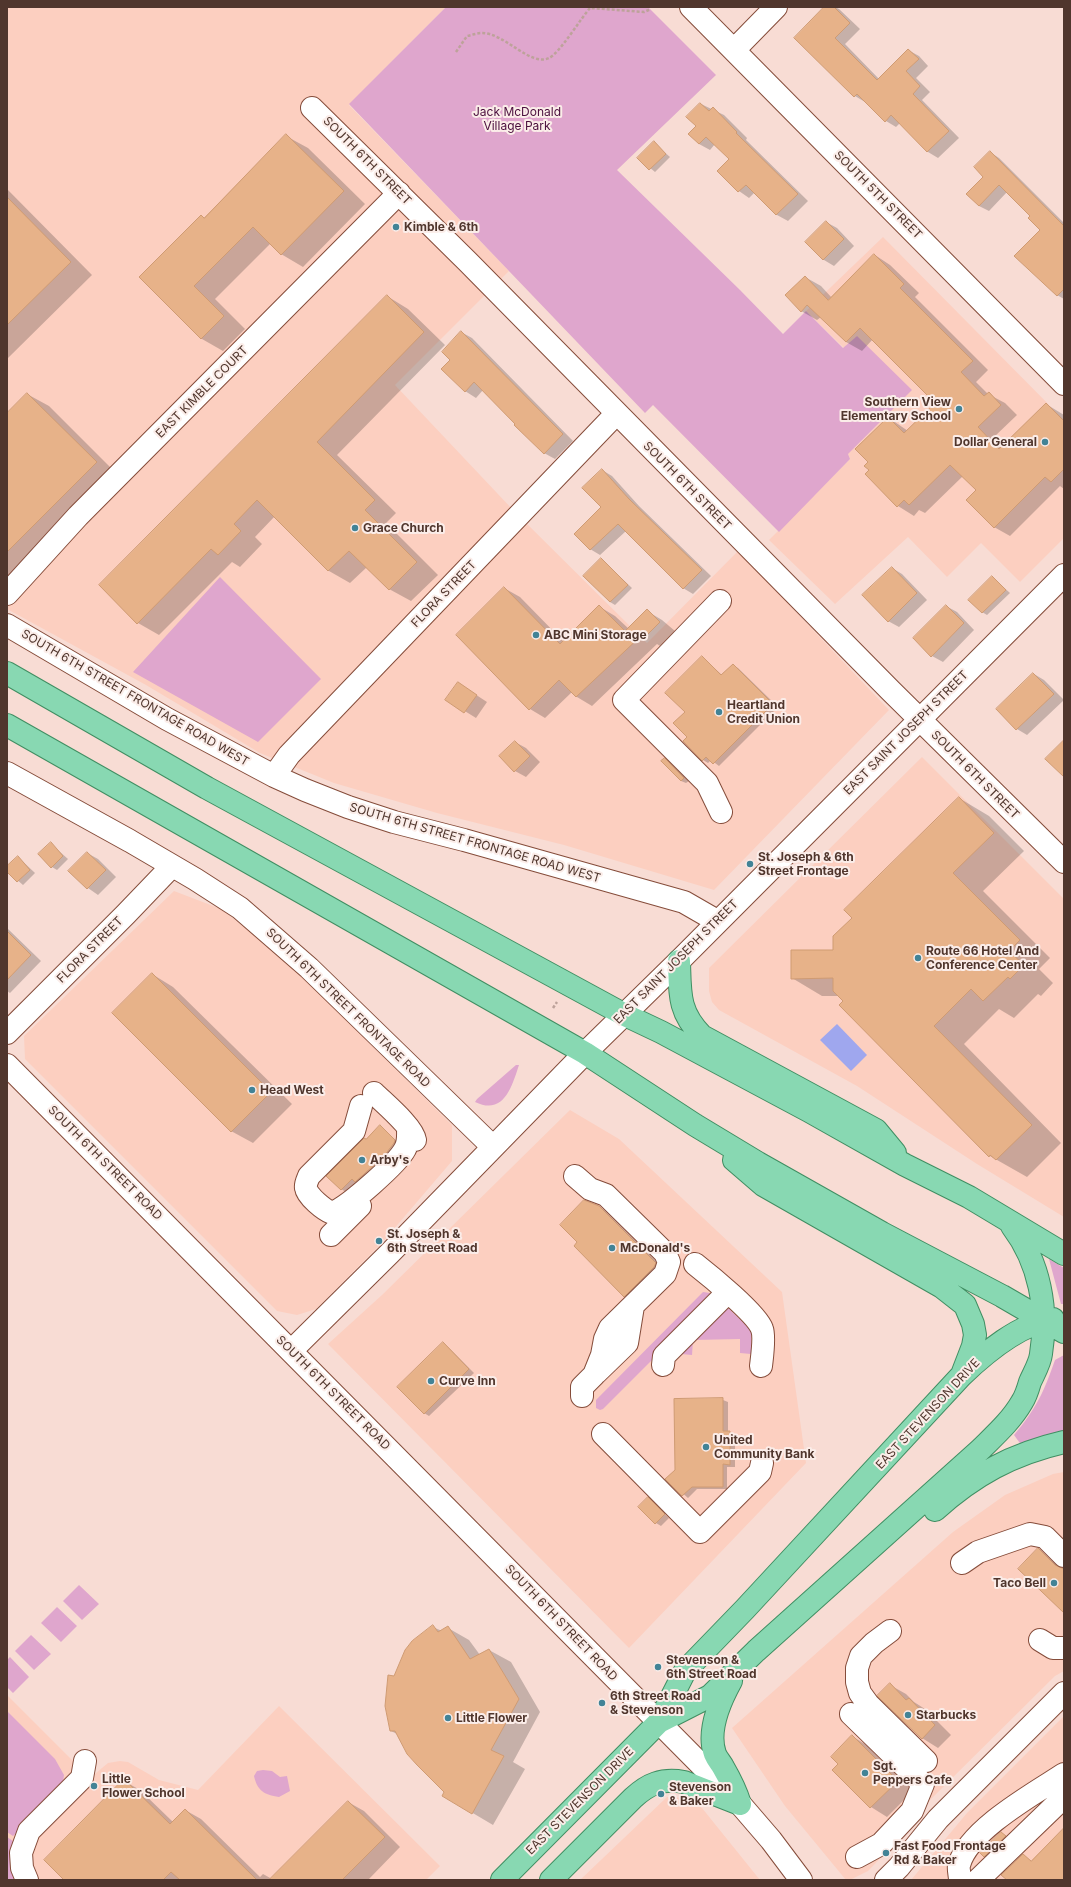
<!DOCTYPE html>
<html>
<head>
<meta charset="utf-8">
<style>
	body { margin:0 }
	#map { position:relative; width:1071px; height:1887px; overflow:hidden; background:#f8dcd4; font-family:Inter,sans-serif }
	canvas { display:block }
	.frame { position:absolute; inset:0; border:8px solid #50362d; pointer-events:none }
</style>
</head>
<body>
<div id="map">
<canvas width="1071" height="1887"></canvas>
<div class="frame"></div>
</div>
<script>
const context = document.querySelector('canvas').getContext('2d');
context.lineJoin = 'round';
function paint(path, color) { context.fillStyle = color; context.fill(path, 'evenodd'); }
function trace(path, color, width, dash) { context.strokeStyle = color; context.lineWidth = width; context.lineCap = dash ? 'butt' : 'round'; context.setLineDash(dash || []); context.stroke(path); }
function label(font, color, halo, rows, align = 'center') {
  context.font = font + ' Inter,sans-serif'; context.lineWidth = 4; context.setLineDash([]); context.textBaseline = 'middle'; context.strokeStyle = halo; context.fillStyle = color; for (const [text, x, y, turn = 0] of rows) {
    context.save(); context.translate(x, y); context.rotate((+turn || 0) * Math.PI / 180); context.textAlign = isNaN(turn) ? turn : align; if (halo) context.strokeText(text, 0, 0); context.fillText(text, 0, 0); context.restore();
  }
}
paint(new Path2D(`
	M7 7H446L349 105 509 271 395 385 514 511 647 643 738 551 889 710 714 890 564 845 437 813 334 783 260 753 146 685 7 609Z
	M883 237 1064 420V538L1020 582 981 543 947 577 908 537 835 604 769 540 850 459 848 454 857 336 844 348 806 311Z
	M922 757 1064 899V1217L977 1164 857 1086 719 1010 712 1002 709 991V968Z
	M174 891 221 909 280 955 452 1125V1161L381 1244 316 1309 297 1315 277 1311 25 1059 24 1036Z
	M570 1110 619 1139 782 1292 806 1463 629 1648 328 1344 382 1295Z
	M1064 1472V1671L1055 1676 926 1804 900 1838 868 1871 850 1880H846L785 1806 732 1728 953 1532 1005 1495 1053 1474Z
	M7 1695 90 1778 108 1763 120 1761 128 1762 159 1780 198 1790 279 1706 440 1866 426 1880H7Z
	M1064 1716V1880H911L967 1813Z
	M667 1797 685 1798 702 1808 760 1880H580Z`), '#fccfc0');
paint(new Path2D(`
	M446 7H648L716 75 617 170 740 290 783 334 806 311 843 348 857 336 912 390 848 454 850 459 779 532 653 405 645 413 349 104Z
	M220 577 321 679 258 742 133 672Z
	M516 1065H519C512 1086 504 1116 475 1102L477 1099Z
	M1049 1259 1064 1268V1304H1061Z
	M703 1292 710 1293 712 1300 603 1409 600 1410 596 1408V1400Z
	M728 1308 751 1330 752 1352 751 1354 740 1353V1339L693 1340 692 1355 681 1354 680 1351 719 1311Z
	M1064 1355V1433L1022 1446 1014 1435C1036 1409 1044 1392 1055 1360Z
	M79 1585 99 1604 82 1620 63 1601Z
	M57 1607 77 1626 61 1642 41 1623Z
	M31 1635 51 1654 34 1670 15 1651Z
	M10 1657 29 1677 13 1693 7 1687V1660Z
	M7 1711 55 1759 64 1775 62 1789 13 1836 7 1832Z
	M263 1770 272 1771 280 1777 287 1776 290 1791 279 1797C264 1795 257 1790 254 1776L257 1771Z
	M7 1837 16 1843 20 1880H7Z`), '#dfa6cd');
paint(new Path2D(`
	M837 1024 867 1055 851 1071 820 1040Z`), '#9fa7ee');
paint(new Path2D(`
	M825 7H835L839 9 860 29 845 44 879 79 908 50 919 56 928 66 916 78 930 92 922 100 959 138 938 158 928 152 900 123 896 127 886 121 865 102 855 96 795 38Z
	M701 104 724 115 747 138 746 140 808 201 788 221 777 215 755 192 749 198 739 191 730 159 715 144 710 150 699 144 690 134 697 127Z
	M286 136 308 148 365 204 303 267 281 254 270 244 215 299 245 329 223 351 202 339 140 277 204 218Z
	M654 143 670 157 655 172 638 158Z
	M990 152 999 158 1064 223V299L1057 295 1042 230 1031 216 1007 192 989 211 979 206 967 194 984 177Z
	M7 189 92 275 7 359Z
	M826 222 837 228 854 246 834 266 824 260 806 242Z
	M875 255 890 265 919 293 915 297 988 370 976 382 988 394 1005 403 1017 415 994 437 1003 446 1046 404 1064 415V489L1060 486 1010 536 994 527 977 490 963 476 925 513 919 510 914 516 898 506 866 474 870 470 869 462 889 418 908 431 937 403 873 339 862 351 846 342 821 317 817 320 801 311 805 277 821 286 832 298Z
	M387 296 408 309 445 345 337 455 396 513 386 523 438 575 411 601 389 589 367 567 350 583 329 571 275 516 255 537 262 544 240 567 232 562 159 635 138 623Z
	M461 332 472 338 573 441 555 459 544 453 483 390 476 398 465 391 452 360Z
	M27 394 49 406 118 475 7 584V414Z
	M602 470 612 476 639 506 711 576 693 594 683 588 626 531 600 555 590 549 603 507Z
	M601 559 632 588 615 605 610 602Z
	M892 568 902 574 927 600 899 627 888 621Z
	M992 577 1010 593 987 615 982 612Z
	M504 588 520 597 564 642 600 607 615 616 629 629 647 611 662 620 675 631 660 646 657 644 592 706 577 697 572 692 545 718 530 709Z
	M946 606 957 612 974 630 943 662 932 656Z
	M702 657 722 675 733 665 738 668 778 707 719 766 711 760 708 763 703 760 688 737 686 712Z
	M1034 674 1044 680 1064 700 1027 735 1017 729Z
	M458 683 487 702 476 718 447 700Z
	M515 742 526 748 540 762 526 777 515 771Z
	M665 760 670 762 689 781 686 783 681 781Z
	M959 798 989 816 1024 851 983 891 1050 958 1039 969 1053 983 1041 996 1038 994 1014 1018 999 1009 964 1044 1061 1143 1027 1177 990 1156 840 1005 844 1001 838 996H822L792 978 834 951 853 918Z
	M51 844 68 859 57 870 52 867Z
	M87 853 98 859 116 877 98 895 88 888 70 871Z
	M18 857 35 873 23 885 7 871V868Z
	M7 928 41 961 10 993 7 991Z
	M152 974 173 987 292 1104 253 1143 231 1131Z
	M380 1126 400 1144 361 1184 357 1182 346 1192 341 1189 366 1140Z
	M599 1207 604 1210 659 1264 630 1299 625 1296Z
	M443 1344 448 1347 474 1373 429 1416 424 1413Z
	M723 1400 728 1402V1432L735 1435V1467H727V1489H697L688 1498 667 1479 676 1470Z
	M648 1498 669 1518 661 1526 656 1523Z
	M1039 1550 1059 1567 1064 1570V1612Z
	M433 1627 442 1631 448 1628 469 1640 480 1655 489 1650 511 1662 540 1712 513 1762 525 1769 493 1825 444 1796 446 1792 399 1735 391 1731 395 1677Z
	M890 1685 906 1694 914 1702 925 1709 951 1735 938 1748 922 1738Z
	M852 1736 868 1746 913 1791 887 1817 871 1807 833 1770 839 1764Z
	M124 1781 140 1790 173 1822 185 1810 201 1819 260 1877 263 1874 272 1879 348 1802 364 1811 400 1847 368 1880H65Z
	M1001 1833 1010 1839 989 1859 984 1856Z`), '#0003');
const building = new Path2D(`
	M824 7H834L850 23 835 38 877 80 908 49 919 59 906 71 920 86 913 94 949 131 927 152 891 115 885 122 857 94 854 97 794 38Z
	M700 103 709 111 713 107 737 132 736 133 798 194 776 215 746 185 738 192 717 171 729 159 706 137 699 144 688 134 696 126 686 117Z
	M286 134 344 191 281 255 253 227 194 286 224 316 201 339 139 277 201 215 204 218Z
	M654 141 666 154 649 170 637 158Z
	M990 151 1064 226V289L1057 296 1014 256 1040 230 1028 218 1030 216 999 185 979 206 966 194 983 177 974 167Z
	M7 197 71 262 7 325Z
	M826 221 844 239 823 260 805 242Z
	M874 254 904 284 900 288 973 361 961 372 984 396 989 392 1001 405 978 427 999 449 1046 403 1064 421V469L1051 482 1045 477 994 528 966 500 976 490 950 465 909 505 904 500 897 507 865 474 869 470 864 466 868 462 855 449 888 417 904 433 935 403 860 328 846 342 807 305 801 312 785 295 805 276 828 300Z
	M387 295 424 332 317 442 375 500 365 510 417 562 389 590 349 551 328 571 257 500 234 524 241 531 218 555 211 549 137 624 99 585Z
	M461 331 563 434 544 454 514 425 515 424 474 382 465 392 441 369 450 360 442 352Z
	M27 393 97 462 7 552V413Z
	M602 469 629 499 702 570 683 589 618 524 590 550 574 534 601 507 582 488Z
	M601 558 628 585 610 602 583 576Z
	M892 567 917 593 888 622 862 595Z
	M992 576 1006 590 982 613 968 600Z
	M504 587 560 644 599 605 625 631 647 609 660 622 644 638 642 635 576 697 559 680 529 710 456 635Z
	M946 605 964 623 931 657 913 638Z
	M702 656 721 675 733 664 773 704 713 764 706 757 702 761 683 741 687 737 673 723 685 712 665 693Z
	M1033 673 1054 694 1016 730 996 709Z
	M458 682 477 695 464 713 445 700Z
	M1064 740V777L1045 759Z
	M515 741 530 756 514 772 499 756Z
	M665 758 684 778 681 781 661 761Z
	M959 797 994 833 953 873 1020 940 1009 951 1024 965 1010 979 1008 977 983 1001 971 989 934 1026 1032 1125 996 1160 990 1155 989 1157 839 1005 843 1001 833 991V978L791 979V950H833V936L852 918 844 910Z
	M51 842 63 856 51 868 38 854Z
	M87 852 106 870 87 889 68 871Z
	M18 856 30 870 17 882 7 872V866Z
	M7 931 31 955 7 980Z
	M152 973 271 1092 231 1132 112 1013Z
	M380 1125 395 1140 394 1143 384 1156 363 1175 355 1182 352 1179 341 1190 326 1176 364 1138 366 1139Z
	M584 1200 599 1206 656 1263 654 1267 624 1297 574 1246 577 1242 560 1225Z
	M443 1342 469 1369 424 1414 397 1387Z
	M723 1398V1431H730V1465L723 1464V1487H692L682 1496 665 1479 675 1470 674 1399Z
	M648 1497 665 1514 655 1524 638 1507Z
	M1038 1548 1055 1565 1064 1569V1613L1018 1569Z
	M433 1625 438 1632 448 1626 470 1659 489 1649 519 1699 491 1750 504 1756 472 1814 442 1796 444 1792 417 1765 407 1754 395 1731H390L385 1706 388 1675 394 1676 405 1650 412 1641Z
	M890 1683 906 1700 909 1698 935 1725 922 1739 877 1696Z
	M852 1735 898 1781 870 1808 832 1770 838 1764 831 1757Z
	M124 1779 170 1824 185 1809 257 1880H180L171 1872 163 1880H64L44 1860Z
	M348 1801 385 1837 342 1880H269Z
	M1064 1828V1880H1007L1001 1875 1023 1854 1031 1861Z
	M1001 1832 1006 1836 984 1857 980 1853Z`);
paint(building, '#e7b289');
trace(building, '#cf9b73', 1);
const minor = new Path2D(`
	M691 7 1064 384
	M734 50 776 7
	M312 108 468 262 891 691 1064 862
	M7 594 78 516 399 193
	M720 601 624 700 707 783 721 812
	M7 625 167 719 274 776 305 790 348 807 394 822 464 840 684 902 717 921
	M7 773 130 841 195 879 240 908 309 968 492 1146
	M274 776 289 755 616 414
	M7 1033 126 914 172 866
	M7 1065 740 1804 771 1840 801 1880
	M374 1093C384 1103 413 1127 415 1140
	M361 1106 354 1131 309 1176C308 1179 305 1184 306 1188 307 1196 324 1210 332 1213 347 1208 398 1163 405 1149 409 1142 408 1135 408 1128
	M575 1176 590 1189 606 1195 665 1253 669 1262 665 1274 610 1328 605 1339 602 1355 594 1375 582 1387V1396
	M331 1235 360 1206
	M695 1264C709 1275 757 1314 762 1329 765 1337 762 1357 761 1366
	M291 1351 390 1253 585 1053 679 961 1064 575
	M663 1365 664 1356 728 1292
	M596 1373 627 1343 633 1306
	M603 1434 700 1532 760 1472 762 1463
	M962 1563 978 1552 1030 1534 1045 1537 1064 1556
	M890 1631 874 1643 861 1656 857 1668V1682L860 1693 868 1704 926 1761
	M1040 1640 1053 1648H1064
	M851 1714 923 1784 912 1811 881 1844 857 1857
	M27 1880 22 1868 21 1853 29 1831 82 1778 85 1761
	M886 1880 899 1867 938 1819 1064 1693
	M960 1880C960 1875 958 1869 959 1865 968 1830 1035 1793 1064 1774
	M978 1880 1064 1797`);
const major = new Path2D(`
	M7 673 207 788 623 1014 661 1032 809 1111 905 1165 969 1197 1064 1254
	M7 725 585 1053 695 1125 758 1163 882 1233 1002 1296 1064 1332
	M679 961C680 993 678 1012 702 1036L876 1130 895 1153
	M734 1160 763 1185 942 1287 965 1305 973 1324 975 1335 973 1346 963 1372
	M935 1510C974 1475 1012 1454 1064 1442
	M731 1681C720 1701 707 1731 715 1754 717 1759 721 1763 723 1767 730 1779 736 1791 740 1804
	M659 1722 710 1696 756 1651 980 1450C995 1435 1011 1421 1022 1402 1026 1396 1028 1389 1030 1382 1034 1373 1040 1363 1041 1354 1048 1309 1040 1263 1012 1226
	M502 1880 659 1722 685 1671 745 1609 961 1376C985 1353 1019 1324 1053 1319
	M551 1880 633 1798C648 1784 662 1778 684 1782L740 1804`);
trace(minor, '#854c3a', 24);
trace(major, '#408e62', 24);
trace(new Path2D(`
	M456 52 467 36C472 35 477 33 482 33 505 33 530 67 549 58 559 54 581 18 590 8L644 12 651 9
	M553 1008 557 1002`), '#bda29a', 2.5, [3, 2]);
trace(minor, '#fff', 22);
trace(major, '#88d8b2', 22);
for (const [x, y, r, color] of [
	[396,227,4,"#428396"],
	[959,409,4,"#428396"],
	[1045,442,4,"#428396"],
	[355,528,4,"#428396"],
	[536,635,4,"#428396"],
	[719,712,4,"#428396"],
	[750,864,4,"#428396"],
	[918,958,4,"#428396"],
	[252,1090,4,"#428396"],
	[362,1160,4,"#428396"],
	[379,1241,4,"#428396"],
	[612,1248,4,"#428396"],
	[431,1381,4,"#428396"],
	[706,1447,4,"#428396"],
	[1054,1583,4,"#428396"],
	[658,1667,4,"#428396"],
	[602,1703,4,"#428396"],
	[908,1715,4,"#428396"],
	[448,1718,4,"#428396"],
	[865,1773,4,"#428396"],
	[94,1786,4,"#428396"],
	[661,1794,4,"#428396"],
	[886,1853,4,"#428396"]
]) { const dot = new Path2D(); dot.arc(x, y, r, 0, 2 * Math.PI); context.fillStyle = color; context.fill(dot); trace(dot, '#fbede9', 1.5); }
label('12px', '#4a0e3d', '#fbede9', [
	["Jack McDonald",517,112],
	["Village Park",517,126]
]);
label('12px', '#50362d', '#fbede9', [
	["SOUTH 6TH STREET",367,161,45],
	["SOUTH 5TH STREET",878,195,45],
	["EAST KIMBLE COURT",202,392,-45],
	["SOUTH 6TH STREET",687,486,45],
	["FLORA STREET",444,594,-46],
	["SOUTH 6TH STREET FRONTAGE ROAD WEST",135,698,30],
	["EAST SAINT JOSEPH STREET",906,733,-45],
	["SOUTH 6TH STREET",975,775,45],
	["SOUTH 6TH STREET FRONTAGE ROAD WEST",475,843,16],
	["FLORA STREET",90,950,-45],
	["EAST SAINT JOSEPH STREET",676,962,-45],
	["SOUTH 6TH STREET FRONTAGE ROAD",348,1008,44],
	["SOUTH 6TH STREET ROAD",105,1163,45],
	["SOUTH 6TH STREET ROAD",333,1393,45],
	["EAST STEVENSON DRIVE",928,1414,-47],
	["SOUTH 6TH STREET ROAD",561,1623,46],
	["EAST STEVENSON DRIVE",580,1801,-45]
]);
label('bold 12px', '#50362d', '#fbede9', [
	["Kimble & 6th",404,227],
	["Southern View",951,402,"right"],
	["Elementary School",951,416,"right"],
	["Dollar General",1037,442,"right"],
	["Grace Church",363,528],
	["ABC Mini Storage",544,635],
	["Heartland",727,705],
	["Credit Union",727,719],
	["St. Joseph & 6th",758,857],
	["Street Frontage",758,871],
	["Route 66 Hotel And",926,951],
	["Conference Center",926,965],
	["Head West",260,1090],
	["Arby's",370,1160],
	["St. Joseph &",387,1234],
	["6th Street Road",387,1248],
	["McDonald's",620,1248],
	["Curve Inn",439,1381],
	["United",714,1440],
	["Community Bank",714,1454],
	["Taco Bell",1046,1583,"right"],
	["Stevenson &",666,1660],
	["6th Street Road",666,1674],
	["6th Street Road",610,1696],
	["& Stevenson",610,1710],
	["Starbucks",916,1715],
	["Little Flower",456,1718],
	["Sgt.",873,1766],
	["Peppers Cafe",873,1780],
	["Little",102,1779],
	["Flower School",102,1793],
	["Stevenson",669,1787],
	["& Baker",669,1801],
	["Fast Food Frontage",894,1846],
	["Rd & Baker",894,1860]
], 'left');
</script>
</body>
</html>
